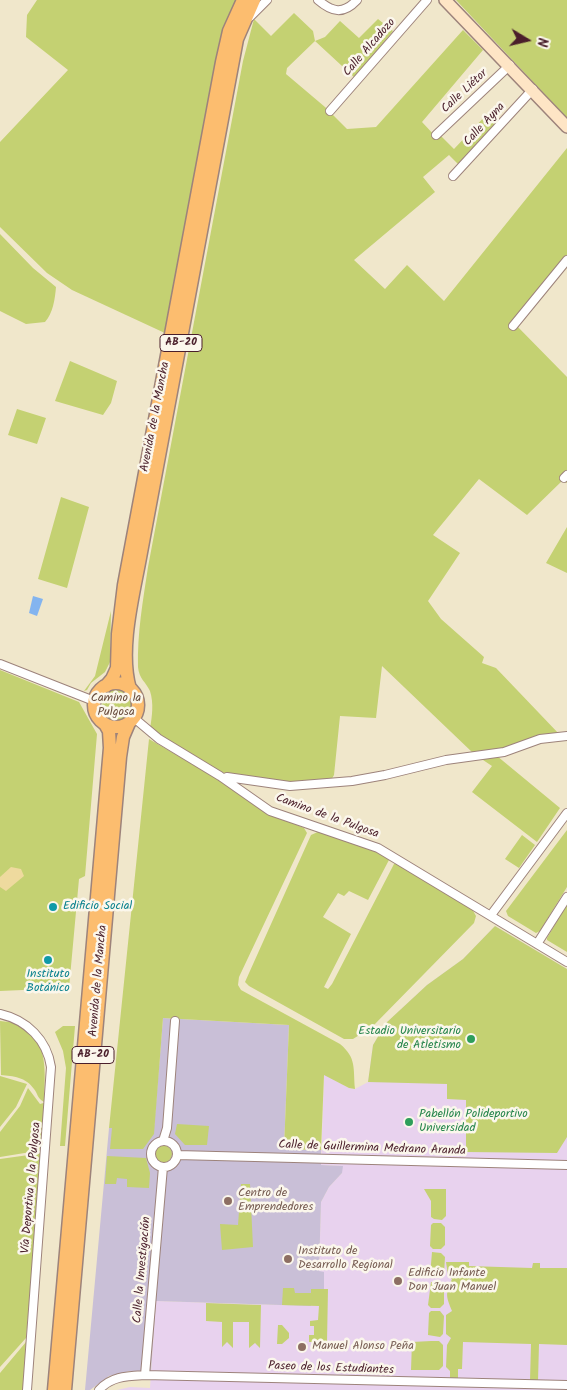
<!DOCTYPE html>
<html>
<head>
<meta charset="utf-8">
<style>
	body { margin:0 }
	#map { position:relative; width:567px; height:1390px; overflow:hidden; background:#f0e7cb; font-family:Kalam,sans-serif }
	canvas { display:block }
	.north { position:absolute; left:502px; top:15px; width:50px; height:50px; -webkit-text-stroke:4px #fbf7ec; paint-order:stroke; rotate:99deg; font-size:14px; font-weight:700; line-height:20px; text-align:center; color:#4a1f2b }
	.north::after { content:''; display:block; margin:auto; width:18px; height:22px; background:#4a1f2b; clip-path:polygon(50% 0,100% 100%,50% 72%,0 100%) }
</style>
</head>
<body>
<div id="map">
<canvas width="567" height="1390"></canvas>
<div class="north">N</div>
</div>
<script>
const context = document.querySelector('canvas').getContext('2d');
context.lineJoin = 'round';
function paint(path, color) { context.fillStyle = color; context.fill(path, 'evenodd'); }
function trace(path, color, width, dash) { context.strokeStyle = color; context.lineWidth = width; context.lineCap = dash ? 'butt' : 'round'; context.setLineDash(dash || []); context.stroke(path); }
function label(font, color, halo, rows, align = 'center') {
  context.font = font + ' Kalam,sans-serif'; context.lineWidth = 5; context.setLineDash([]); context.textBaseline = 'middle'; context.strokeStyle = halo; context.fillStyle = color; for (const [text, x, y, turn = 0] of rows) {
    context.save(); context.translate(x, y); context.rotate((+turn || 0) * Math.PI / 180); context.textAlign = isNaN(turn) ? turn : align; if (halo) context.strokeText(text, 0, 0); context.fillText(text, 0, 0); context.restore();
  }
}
paint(new Path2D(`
	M495 926 567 969V1390H117L130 1387 150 1388 156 1301 310 1306 311 1289 319 1272 321 1202 329 1187 342 1173V1166L321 1165 324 1074 349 1088 355 1089 368 1082 373 1045 386 1023 427 985 463 959Z`), '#e8d2ee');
paint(new Path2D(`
	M163 1018 289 1025 284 1149 321 1150V1165L343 1166 342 1173 329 1187 321 1202 319 1271 324 1272V1289H311V1306L156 1301 151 1371H130L109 1376 90 1390H85L109 1128 154 1127Z`), '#c9bfd7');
paint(new Path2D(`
	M37 0H237L167 334 72 290 47 273 0 227V142L68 70 26 37 27 15Z
	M456 0H567V118Z
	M294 13 313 31 315 41 325 37 340 21 359 38 378 19 393 31 355 78 315 41 287 68 286 74 325 107 347 129 376 127 463 30 483 50 422 122 436 137 441 136 454 149 489 112 498 121 458 164 449 155 423 177 435 192 354 260 385 289 407 265 444 301 567 148V258L514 323 567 377V471L561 477 567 476V483L563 480 527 515 479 479 433 535 460 553 428 601 441 619 484 657 482 663 496 668 560 735 505 751 473 753 382 666 376 718 340 716 334 775 330 782 293 784 226 774 197 759 150 729C152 716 154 704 150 691 146 682 139 679 138 667 137 634 143 600 148 567L243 61 254 19 271 36Z
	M0 234 33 268 56 287C55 299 53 313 45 322L26 324 0 311Z
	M70 361 117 381 111 403 103 415 55 401Z
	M17 409 46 418 37 444 8 435Z
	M61 497 89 507 67 588 38 579Z
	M567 527V573L546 563Z
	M111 611 110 662 105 672 91 683 87 690 84 691 95 676Z
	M0 670 79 702 97 734 85 876 79 879 69 988 0 991Z
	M97 706a18 18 0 1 1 36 0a18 18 0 1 1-36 0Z
	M149 739 223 782 269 813 304 828 307 833 239 977 238 985 241 990 340 1044C357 1058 353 1069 355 1089L349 1088 324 1075 321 1150 284 1149 289 1025 163 1018 154 1134 143 1149H110L112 1128H109Z
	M497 756 560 808 537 842 472 792 492 766 480 758Z
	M567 830V887L540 931 536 933 508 916 506 911Z
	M320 831C337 837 379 846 389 860L368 900 349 891 344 896 338 893 323 917 351 934 324 987 328 989 332 984 394 864H399L471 907 476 916 474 923 372 1027 353 1039H344L249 986 245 982 311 835Z
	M522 835 535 845 519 868 505 859Z
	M567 904V952L547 940V938Z
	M495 926 567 969V1137L557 1153 466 1152V1100L447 1099V1084L368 1082 373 1045 386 1023 427 985 463 959Z
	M0 1021C49 1024 46 1065 44 1102 37 1098 38 1094 34 1089 26 1077 13 1076 1 1075Z
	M63 1026H75L65 1146H60L66 1068 63 1051 55 1032Z
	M0 1076 27 1084 16 1107 0 1127Z
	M28 1088 40 1104 47 1102 43 1150 0 1157V1132L20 1106Z
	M177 1124 209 1126 207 1145H185L175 1134Z
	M154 1154a9 9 0 1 1 18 0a9 9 0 1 1-18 0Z
	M43 1153 26 1338 0 1367V1159Z
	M107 1156 146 1158 150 1173 149 1188 127 1187V1179L117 1178 116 1184H105Z
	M241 1184H250L253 1247 222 1250 220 1224 238 1225Z
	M424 1189H446V1216L442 1220 434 1219 431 1217V1201Z
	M433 1223H441L445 1227V1245L441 1249H433L430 1246 431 1225Z
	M432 1252 441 1253 445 1257 444 1274 441 1278 430 1276Z
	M446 1262H469V1266L532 1268 533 1263H540V1268H567V1345L539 1344 538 1381H530L531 1344 463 1342 462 1369H458V1380H450V1371L446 1367 447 1345 451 1338 446 1334V1315L452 1311C446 1296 445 1294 452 1279L448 1275Z
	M431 1282H440L444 1286V1304L440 1308H431L428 1305Z
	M283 1288H294L295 1293H311V1289H328L327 1342H309V1335H314V1326H310V1321L318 1320 319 1306 282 1305Z
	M206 1303 261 1305 260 1348 255 1343 249 1348V1322H233V1348L227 1342 222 1347V1322L206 1321Z
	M431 1311H440L444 1316 443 1334 440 1337 428 1335 429 1313Z
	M278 1325H282L289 1333V1338L282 1344H277Z
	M431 1341H439L443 1345V1366L439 1370H411L412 1342Z
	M26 1342 23 1390H0V1373Z`), '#c4d172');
paint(new Path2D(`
	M11 867 21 869 24 876 6 891 0 887V877Z`), '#eeda9e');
paint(new Path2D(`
	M33 596 43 599 37 616 29 613Z`), '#83b4ef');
const street = new Path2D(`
	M318 0C332 12 343 15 357 0
	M250 17 267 0
	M330 111 427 0
	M436 135 510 65
	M453 176 533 89
	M513 326 567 260
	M564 478 567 475
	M0 664 94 701
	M134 718 159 739 220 776 270 811 378 848 567 962
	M227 777 290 786 352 781 385 775 446 760 504 752 540 739 567 736
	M491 915 567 813
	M537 944 567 897
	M0 1014C27 1020 47 1040 51 1067L27 1390
	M151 1154a13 13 0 1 1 26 0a13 13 0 1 1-26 0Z
	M163 1141 167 1128 175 1021
	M177 1155 567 1165
	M145 1375 163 1167
	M99 1390C111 1376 128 1376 145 1375L567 1385`);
const secondary = new Path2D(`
	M445 0 567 127`);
const primary = new Path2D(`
	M94 705a22 22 0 1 1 44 0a22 22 0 1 1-44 0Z
	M106 686 112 679 117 668 118 634 124 585 222 62 229 31 243 0
	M130 689C119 652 132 600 139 563L237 39 254 0
	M54 1390 110 748 109 731 105 724
	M65 1390 120 757 123 737 129 723`);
trace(street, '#9d837b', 10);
trace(secondary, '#9d837b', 14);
trace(primary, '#9d837b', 15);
trace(street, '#fff', 8);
trace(secondary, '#fee5c5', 11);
trace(primary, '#fcbd6f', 12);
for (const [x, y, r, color] of [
	[53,907,5,"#0f9aa8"],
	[48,960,5,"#0f9aa8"],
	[471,1039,5,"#2e9e5b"],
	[409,1122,5,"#2e9e5b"],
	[228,1201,5,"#8d6e63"],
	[288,1259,5,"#8d6e63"],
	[398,1281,5,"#8d6e63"],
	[302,1347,5,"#8d6e63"]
]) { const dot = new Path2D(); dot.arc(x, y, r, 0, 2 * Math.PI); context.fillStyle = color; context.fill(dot); trace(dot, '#fbf7ec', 2); }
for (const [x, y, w] of [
	[181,343,42],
	[93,1055,42]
]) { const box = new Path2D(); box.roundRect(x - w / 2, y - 8.5, w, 17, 4); context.fillStyle = '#fbf7ec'; context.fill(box); trace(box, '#4a1f2b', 1); }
label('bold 11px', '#4a1f2b', null, [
	["AB-20",181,343],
	["AB-20",93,1055]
]);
label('12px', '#4a1f2b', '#fbf7ec', [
	["Calle Alcadozo",370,48,-49],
	["Calle Liétor",465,92,-43],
	["Calle Ayna",485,125,-47],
	["Avenida de la Mancha",156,417,-79],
	["Camino de la Pulgosa",327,817,20],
	["Avenida de la Mancha",99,981,-85],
	["Calle de Guillermina Medrano Aranda",372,1149,2],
	["Vía Deportiva a la Pulgosa",32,1188,-85],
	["Calle la Investigación",143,1270,-85],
	["Paseo de los Estudiantes",331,1369,2]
]);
label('12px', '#684c3d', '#fbf7ec', [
	["Camino la",116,699],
	["Pulgosa",116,713]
]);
label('12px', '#0d838f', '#fbf7ec', [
	["Edificio Social",63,907],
	["Instituto",48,975,"center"],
	["Botánico",48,989,"center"]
], 'left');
label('12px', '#27864d', '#fbf7ec', [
	["Estadio Universitario",461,1032],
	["de Atletismo",461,1046],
	["Pabellón Polideportivo",419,1115,"left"],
	["Universidad",419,1129,"left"]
], 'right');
label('12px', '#785e54', '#fbf7ec', [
	["Centro de",238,1194],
	["Emprendedores",238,1208],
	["Instituto de",298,1252],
	["Desarrollo Regional",298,1266],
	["Edificio Infante",408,1274],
	["Don Juan Manuel",408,1288],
	["Manuel Alonso Peña",312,1347]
], 'left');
</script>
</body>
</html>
